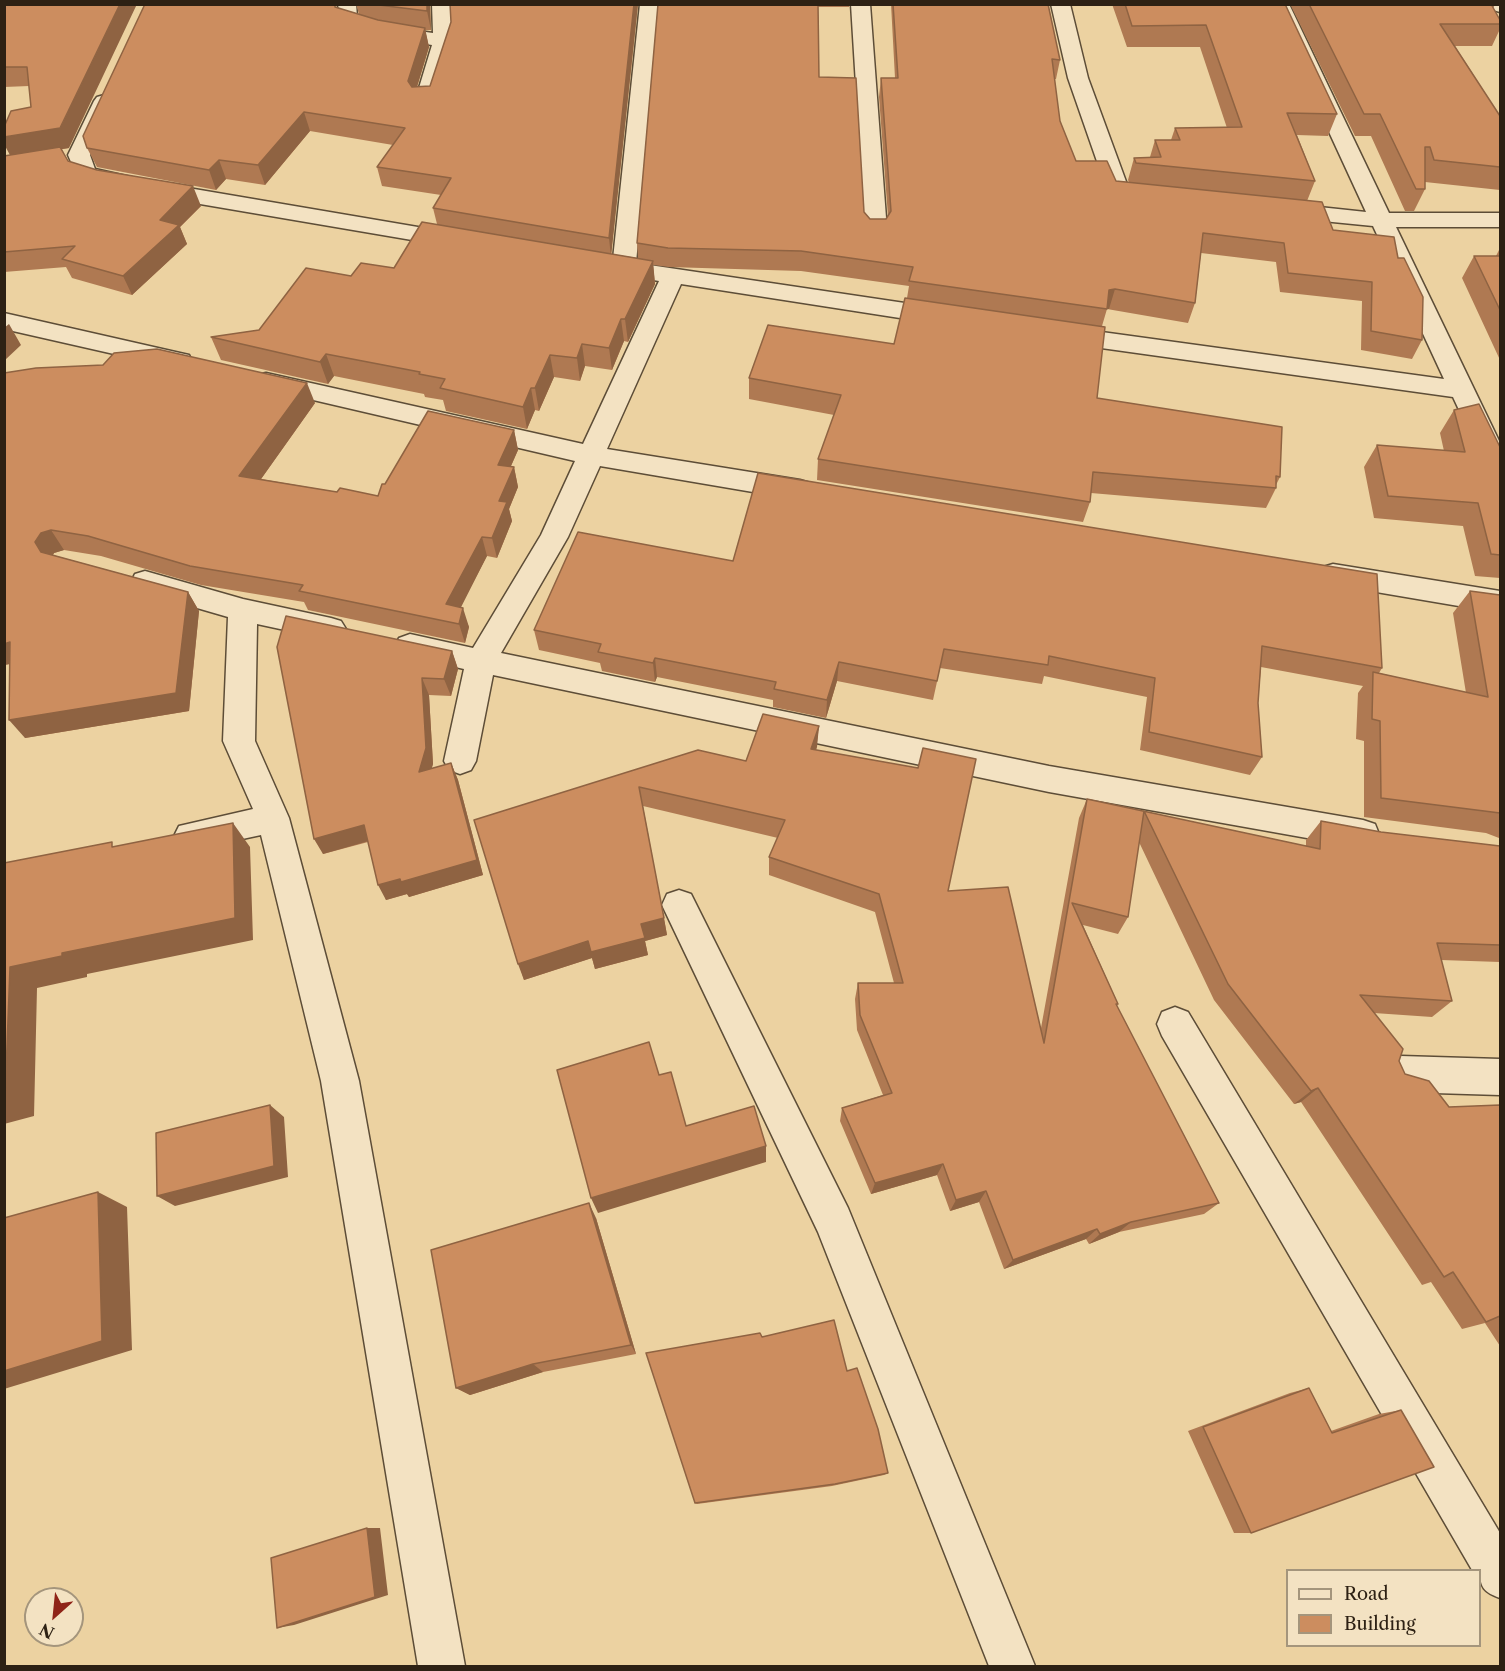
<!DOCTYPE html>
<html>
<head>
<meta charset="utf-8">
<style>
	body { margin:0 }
	#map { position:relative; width:1505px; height:1671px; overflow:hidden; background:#ecd2a1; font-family:"Libre Caslon Text",serif }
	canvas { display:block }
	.frame { position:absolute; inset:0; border:6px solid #2d2114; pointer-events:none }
	.legend { position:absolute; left:1286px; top:1569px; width:195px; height:78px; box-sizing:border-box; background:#f3e2c2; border:2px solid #a4957c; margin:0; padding:8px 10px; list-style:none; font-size:18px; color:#2d2114 }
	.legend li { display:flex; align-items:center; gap:12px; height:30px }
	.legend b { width:30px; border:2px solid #a4957c }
	.north { position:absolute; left:24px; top:1587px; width:60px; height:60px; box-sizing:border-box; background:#f3e2c2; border:2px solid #a4957c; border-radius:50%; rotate:207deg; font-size:16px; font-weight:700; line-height:24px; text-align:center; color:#2d2114 }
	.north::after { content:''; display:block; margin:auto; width:21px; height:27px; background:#8f2418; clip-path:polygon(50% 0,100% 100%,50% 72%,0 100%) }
</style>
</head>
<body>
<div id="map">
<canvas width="1505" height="1671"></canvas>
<div class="frame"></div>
<ul class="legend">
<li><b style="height:8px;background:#f3e2c2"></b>Road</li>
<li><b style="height:16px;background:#cc8d5f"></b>Building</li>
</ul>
<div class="north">N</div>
</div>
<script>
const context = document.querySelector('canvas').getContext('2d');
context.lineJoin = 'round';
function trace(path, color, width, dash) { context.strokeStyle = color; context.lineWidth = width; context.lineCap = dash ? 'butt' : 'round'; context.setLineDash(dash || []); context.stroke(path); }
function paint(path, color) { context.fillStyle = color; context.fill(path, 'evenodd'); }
const street = new Path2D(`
	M338 4H356L357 17 383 26 433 33 432 4H450L453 40 432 105H418L415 101 432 45 383 37 341 24Z
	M640 4H659L636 263 945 309 954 312 957 317 954 322 945 325 681 284 607 449 800 480 810 483 814 490 810 497 800 500 600 466 568 537 501 653 1049 766 1363 820 1375 824 1379 834 1375 844 1363 848 1049 792 493 675 476 761 471 770 460 774 449 770 444 761 464 669 399 654 395 646 399 638 410 634 473 648 541 535 575 461 266 389 257 387 253 381 257 375 266 373 583 444 659 281 602 271 598 266 602 261 613 259Z
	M851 4H870L887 231 884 236H868L865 231Z
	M1051 4H1070L1088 78 1128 187 1137 189 1140 194 1137 199 1129 201 1111 198 1108 193 1068 78Z
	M1270 4H1289L1389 213H1500V227H1396L1500 443V479L1491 477 1487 470 1453 397 1058 342 1049 340 1046 334 1049 328 1058 326 1444 379 1373 226 1282 217 1274 215 1271 210 1274 205 1282 203 1366 212Z
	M1491 4H1500V12L1493 10Z
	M104 95 111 97 114 101 90 155 95 169 153 182 459 234 467 236 470 241 467 246 459 248 153 196 78 178 68 155 94 101 97 97Z
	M4 313 180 353 189 355 192 361 189 367 180 369 4 329Z
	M1333 564 1500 591V613L1323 583 1319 575 1323 567Z
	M145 571 243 599 331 618 341 621 346 629 341 637 331 640 257 624 255 741 289 818 359 1081 465 1666H418L321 1081 261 835 191 850 179 846 174 836 179 826 253 809 223 741 228 617 135 590 131 582 135 574Z
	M679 890 691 894 848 1208 1035 1666H989L818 1232 662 905 667 894Z
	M1175 1007 1188 1012 1500 1533V1598C1484 1592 1480 1588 1480 1570H1472L1162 1036 1157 1024 1162 1012Z
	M1401 1056 1500 1059V1095L1401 1092 1388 1087 1382 1074 1388 1061Z`);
trace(street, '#5d4d37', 3);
paint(street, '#f3e2c2');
paint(new Path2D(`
	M4 4 69 148 62 149 68 161 201 206 180 227 187 244 132 295 72 278 66 267 4 272V156L10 155 31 107 29 86 4 87Z
	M356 4H430L431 30H425L429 47 417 87 430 86 451 22 450 4H638L611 254 638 258 637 243 658 4H849V7H818L819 77 864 212 870 219H886L888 216 879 97 881 78H895L891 4H1048L1060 60 1056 79H1054L1060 121 1076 161 1116 181 1129 182 1128 180 1134 158 1150 157 1155 140H1171L1175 128H1227L1200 47H1127L1112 4H1285L1337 114 1328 136 1297 135 1315 181 1307 201 1333 230 1398 258 1422 340 1412 359 1361 350 1362 301 1280 292 1276 262 1201 253 1195 303 1188 323 1107 309 1102 326 1097 398 1280 477 1276 485V488L1266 508 1091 493 1090 502 1083 522 817 480 818 459 834 415 749 399V378L894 344 907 298 909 286 801 271 669 267 653 265 655 284 628 342 624 341 612 370 585 366 580 381 554 377 539 411 535 410 527 429 446 411 443 400 425 397 424 394 334 376 328 384 221 360 211 337 259 330 351 276 394 268 437 224 433 208 441 195 382 186 377 167 393 145 310 131 265 185 226 179 216 190 97 167 87 148 337 8 359 14Z
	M1290 4H1495L1493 9 1500 20V29L1492 46H1455L1500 116V190L1425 182V189L1414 211H1405L1371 136H1355Z
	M1500 248V360L1462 278 1474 256H1496Z
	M4 373 315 403 261 479 337 492 378 496 385 484 514 430 518 450 511 466 514 467 518 487 509 509 512 521 497 558 487 556 460 607 469 627 465 643 308 610 304 602 201 585 101 556 64 550 54 553 53 555 188 592 199 611 189 711 25 738 10 664 4 665Z
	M1454 410 1500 447V578L1475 576 1463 526 1374 518 1364 467 1377 445 1444 451 1440 433Z
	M758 473 1382 668 1379 673 1466 693 1453 613 1470 591 1500 595V842L1499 838 1486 833 1364 817V741L1356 739 1358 693 1363 686 1261 667 1258 703 1262 757 1250 775 1140 750 1147 697 1044 676 1042 684 940 668 933 700 837 681 826 718 773 707V700L657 677 655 682 602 671 600 663 539 650 534 630 733 561Z
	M277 647 452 651 458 669 451 696 429 695 433 764 431 769 451 763 458 780 483 875 409 897 407 894 386 900 368 842 323 854Z
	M819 726 816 750 948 891 1041 1028 1079 818 1087 799 1306 846V840L1321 821 1381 832 1500 846V962L1441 960 1452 1001 1432 1017 1374 1013 1405 1074 1449 1107 1500 1105V1346L1485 1323 1462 1329 1431 1282 1422 1285 1301 1102 1294 1104 1214 1000 1139 842 1128 917 1118 934 1083 925 1118 1004 1117 1006 1219 1203 1204 1214 1119 1232 1089 1244 1086 1239 1004 1269 979 1202 950 1211 937 1175 871 1194 840 1121 842 1108 883 1095 857 1030 855 999 858 983H894L875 912 769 875V857L778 838 643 806 667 935 645 941 648 955 595 969 592 958 524 980 474 820 746 761Z
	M596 1218 636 1354 543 1372 470 1395 456 1388Z
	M762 1337 847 1371 888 1473 884 1475 832 1486 697 1504 695 1503Z
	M1309 1388 1331 1431 1379 1414 1401 1410 1251 1533H1234L1188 1431 1290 1393Z`), '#af7952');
paint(new Path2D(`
	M120 4H137L69 148 11 157 4 144V137L60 128Z
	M427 4H430L431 30 427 11Z
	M634 4H638L611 257 609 238Z
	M425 28 429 47 413 100 408 81Z
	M304 112 310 131 265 185 258 165Z
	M219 160 226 179 216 190 209 170Z
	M193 186 201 206 180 227 187 244 132 295 123 276 160 220Z
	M653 261 655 284 628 342 625 319Z
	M1115 289 1109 309H1107L1109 290Z
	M621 319 624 341 612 370 609 348Z
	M9 324 21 345 4 361V328Z
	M582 344 585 366 580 381 577 358Z
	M326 354 334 376 328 384 320 362Z
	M550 355 554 377 539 411 535 388Z
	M307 383 315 403 249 496 239 476Z
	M531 388 535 410 527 429 523 407Z
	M514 430 518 450 503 484 498 465Z
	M514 467 518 487 509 509 512 521 497 558 492 538 499 501Z
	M51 530 64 550 54 553 49 561 41 552 35 542 41 533Z
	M482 537 487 556 453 623 446 604Z
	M188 592 199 611 189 711 25 738 9 720Z
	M463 608 469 627 465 643 459 624Z
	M10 642 26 661 4 665V644Z
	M452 651 458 669 451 696 444 679Z
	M655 658 657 677 655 682 653 663Z
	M839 662 837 681 826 718 827 700Z
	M422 678 429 695 433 764 426 789 419 772Z
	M819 726 817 747 810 769 811 749Z
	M451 763 458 780 483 875 409 897 407 894 386 900 378 885 400 879Z
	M233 823 250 847 253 940 87 974V977L37 988 34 1116 4 1124V1099L10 967 62 953Z
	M364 825 372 840 323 854 314 839Z
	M664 918 667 935 645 941 648 955 595 969 592 958 524 980 518 964 641 924Z
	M1318 1088 1301 1102 1294 1104 1311 1091Z
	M270 1105 284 1117 288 1177 175 1206 157 1196Z
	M766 1146V1162L598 1213 591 1198Z
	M943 1164 937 1175 871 1194 875 1183Z
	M986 1191 979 1202 950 1211 956 1200Z
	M98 1192 127 1207 132 1350 4 1389V1371Z
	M589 1203 596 1218 636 1354 631 1345Z
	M1131 1222 1119 1232 1089 1244 1100 1234Z
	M1097 1229 1086 1239 1004 1269 1013 1260Z
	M533 1364 543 1372 470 1395 456 1388Z
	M367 1528H380L388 1595 294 1625 277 1628Z`), '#8f6342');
const building = new Path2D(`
	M4 4H120L60 128 4 137V127L11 111 31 107 27 67H4Z
	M145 4H335V7L378 20 425 28 408 81 412 87 430 86 451 22 450 4H634L609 238 433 208 451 178 377 167 405 128 304 112 258 165 219 160 209 170 87 148 83 136Z
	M378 4H427V11L379 5Z
	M658 4H818L819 77 856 78 864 212 870 219H886L891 211 881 78H898L893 4H1048L1060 60 1052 59 1060 121 1076 161H1107L1116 181 1322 202 1333 230 1394 237 1398 258H1404L1423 297 1422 340 1371 331 1372 282 1288 273 1284 243 1203 233 1195 303 1115 289 1109 290 1107 309 909 281 913 267 801 251 668 248 637 243Z
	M1125 4H1285L1337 114 1287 113 1315 181 1136 163 1134 158 1161 157 1155 140H1180L1175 128 1242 127 1206 25 1132 26Z
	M1309 4H1491L1500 20V24H1440L1500 116V167L1434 160 1430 147H1425V189H1416L1380 114H1364Z
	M60 147 68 161 97 170 193 186 160 220 179 225 123 276 62 259 75 246 4 252V156Z
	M422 222 653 261 625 319H621L609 348 582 344 577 358 550 355 535 388H531L523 407 440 388 445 379 419 374 420 372 326 354 320 362 211 337 259 330 306 268 351 276 361 263 394 268Z
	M1474 256H1500V310Z
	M905 298 1105 327 1097 398 1282 427 1280 477 1276 476V488L1093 472 1090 502 818 459 841 395 749 378 768 325 894 344Z
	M157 349 307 383 239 476 337 492 340 488 378 496 382 484H385L428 411 514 430 498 465 514 467 499 501 507 502 492 538 482 537 446 604 463 608 459 624 299 591 303 585 190 566 88 536 51 530 41 533 35 542 41 552 188 592 176 693 9 720 10 642 4 644V373L36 368 103 365 114 353Z
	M1479 404 1500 447V555L1491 554 1478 503 1388 496 1377 445 1465 452 1454 410Z
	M758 473 1377 574 1382 668 1262 646 1258 703 1262 757 1149 732 1155 678 1049 656 1048 665 944 649 937 681 839 662 827 700 774 689 776 682 655 658 653 663 598 652 601 644 534 630 578 532 733 561Z
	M1470 591 1500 595V813L1381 798 1380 721 1372 719 1373 672 1488 697Z
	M286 616 452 651 444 679 422 678 426 748 419 772 451 763 477 860 401 882 400 879 378 885 364 825 314 839 277 647Z
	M763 714 819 726 811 749 918 768 923 748 976 759 948 891 1008 887 1044 1043 1087 799 1320 849 1321 821 1381 832 1500 846V945L1437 943 1452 1001 1360 995 1403 1049 1399 1061 1405 1074 1429 1081 1449 1107 1500 1105V1316L1486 1322 1453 1272 1444 1277 1318 1088 1311 1091 1228 984 1144 811 1128 917 1072 903 1118 1004H1116L1219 1203 1131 1222 1100 1234 1097 1229 1013 1260 986 1191 956 1200 943 1164 875 1183 842 1108 892 1093 860 1015 858 983H903L879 894 769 857 785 820 639 787 664 918 641 924 645 938 591 952 588 941 518 964 474 820 698 750 746 761Z
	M233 823 235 918 62 953V956L10 967 5 1099H4V863L112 842V847Z
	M649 1042 659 1075 671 1072 686 1126 754 1106 766 1146 591 1198 557 1070Z
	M270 1105 274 1166 157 1196 156 1133Z
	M98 1192 102 1341 4 1371V1218Z
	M589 1203 631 1345 533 1364 456 1388 431 1250Z
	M834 1320 847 1371 857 1368 878 1429 888 1473 835 1484 695 1503 646 1353 760 1333 762 1337Z
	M1309 1388 1332 1433 1401 1410 1434 1467 1251 1533 1203 1427Z
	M367 1528 375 1597 277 1628 271 1558Z`);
paint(building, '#cc8d5f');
trace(building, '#8f6342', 1.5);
</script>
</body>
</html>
